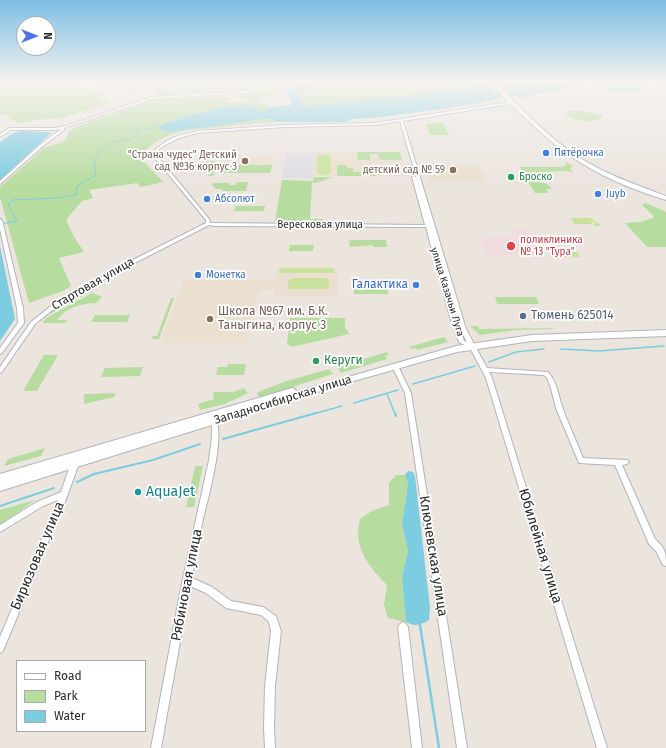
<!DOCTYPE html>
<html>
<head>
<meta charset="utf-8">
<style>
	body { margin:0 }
	#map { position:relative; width:666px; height:748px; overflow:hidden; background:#ebe5de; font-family:"Fira Sans",sans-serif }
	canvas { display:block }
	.legend { position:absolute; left:16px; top:660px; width:130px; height:72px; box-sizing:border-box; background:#fff; border:1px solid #aaa; margin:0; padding:5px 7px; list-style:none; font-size:12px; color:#2a2a2a }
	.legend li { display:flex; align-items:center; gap:8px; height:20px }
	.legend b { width:20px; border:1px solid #aaa }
	.north { position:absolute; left:16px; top:16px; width:40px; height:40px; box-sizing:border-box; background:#fff; border:1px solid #aaa; border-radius:50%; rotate:90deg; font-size:11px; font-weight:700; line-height:16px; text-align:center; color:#2a2a2a }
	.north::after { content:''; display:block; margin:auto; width:14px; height:18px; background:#4f73e7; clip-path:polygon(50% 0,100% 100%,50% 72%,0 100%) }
</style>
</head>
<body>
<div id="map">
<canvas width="666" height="748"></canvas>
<ul class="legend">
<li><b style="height:5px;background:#fff"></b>Road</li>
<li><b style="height:11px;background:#b7dca0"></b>Park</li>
<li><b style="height:11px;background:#7ccce2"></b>Water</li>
</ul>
<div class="north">N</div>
</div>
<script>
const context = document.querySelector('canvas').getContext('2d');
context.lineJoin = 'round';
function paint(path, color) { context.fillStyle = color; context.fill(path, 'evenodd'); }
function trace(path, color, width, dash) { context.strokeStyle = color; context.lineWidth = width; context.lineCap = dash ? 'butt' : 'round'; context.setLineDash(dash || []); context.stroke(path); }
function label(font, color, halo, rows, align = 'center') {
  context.font = font + ' "Fira Sans",sans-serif'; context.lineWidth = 3.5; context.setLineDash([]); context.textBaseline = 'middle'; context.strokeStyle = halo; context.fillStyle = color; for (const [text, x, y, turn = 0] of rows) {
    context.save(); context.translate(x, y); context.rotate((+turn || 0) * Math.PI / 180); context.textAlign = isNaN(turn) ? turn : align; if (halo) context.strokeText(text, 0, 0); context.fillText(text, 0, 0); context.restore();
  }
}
paint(new Path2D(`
	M506 104 510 105 517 112H481L479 108Z
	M286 153H314L313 178H282Z`), '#dfdee4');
paint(new Path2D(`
	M314 152H400L407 176H313Z
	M225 156H274L271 172H232L220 170Z
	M424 163H451L452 166H478L486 181H430Z
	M278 267H337V296L274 297V290H260L258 298 255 299 248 343H160L184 280 276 279Z`), '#ebe0cf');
paint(new Path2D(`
	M528 228 541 252H540L541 255H487L480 239 510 236 512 235 510 230Z`), '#f1dcde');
paint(new Path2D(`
	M0 82H6V85L26 86 52 84 59 86 93 88 109 93 98 99 111 101V102L62 118 33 120 20 123 8 118V115L0 114Z
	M189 82H284L253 91 234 92 218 88 201 93 183 92 176 96 154 97 156 93 149 92C161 85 177 88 189 82Z
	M293 82H313L299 86 287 87 272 94 280 95C273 98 264 93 259 101L271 107 266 109 264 112H261L254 107H237L207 111 184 118 168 132C194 127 219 124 245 122 255 121 263 119 273 120L272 121 274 122 188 130C170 134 153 140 142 155 145 167 156 172 163 182L141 187 137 183 89 190 93 198 82 201 66 220 73 235 84 252 59 258 71 286 63 291 29 303 0 197V187L44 148 65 141 69 132 76 127 156 99 227 97 231 99 226 101 229 102H247L250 99 234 98 239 96V94L267 90Z
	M339 82H411L413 84 421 85 440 82 452 83 454 82H476L480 84 409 96 318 105C307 106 303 103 297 94L299 90 328 85Z
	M571 110H581L602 115 603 118C591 124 577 122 566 114V113Z
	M443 122 449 135H430L426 124Z
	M357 152H400L402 160H380L378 154H370V160H358Z
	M216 161 213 170H221L223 165H272L270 173H219V171H215L213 176H208L213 164H203L199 173 194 167 198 162Z
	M565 161 574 167 569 168 574 172 566 171 524 173 520 167H561L567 165Z
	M337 165H346L347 168H353V172H375L376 176H337Z
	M314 177H332L320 182 312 183 310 219H324L323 221H275L282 180 313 181Z
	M237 182H248L246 191H222V189H216L212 185 213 183H230L229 185H236Z
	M528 182C539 182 546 181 552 189H546L548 193H535Z
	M646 203 666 212V247H647L625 223 640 222 653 218 654 216 642 205Z
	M235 206H265L264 211H234Z
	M349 240H386L387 247H373V245L350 247Z
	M290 245H314L313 251H289Z
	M354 285H387L388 294H354Z
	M84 291 90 292 44 317 37 323C51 309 67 300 84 291Z
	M92 293 102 297 96 303C83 303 65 308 57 320H67L65 323H42L46 318Z
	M495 297H536L539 304H497Z
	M171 298H174L159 339H152L153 336H157Z
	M95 315H130L127 322H91Z
	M290 318H345V327L349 334 292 347 287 344Z
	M470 326H478L479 329 553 328V329L516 330 480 335Z
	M444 337 448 342 417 350 415 348 411 349 409 347Z
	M387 352 389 355 385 356 387 359 341 373 337 367Z
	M44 355H58L37 391H23Z
	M228 364H244L246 365 244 375H216L218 367H227Z
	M143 367 140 376 101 377 105 368Z
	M329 369 333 374 261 397 257 395 258 392 287 381Z
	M244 388 248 393 225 404 200 410 198 404 214 399 213 392H234Z
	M116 393 114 397 84 404V394Z
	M45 448 41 456 4 466 8 459Z
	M195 466H203L194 507H186Z
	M396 475H405L408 484 402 524 408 551 402 576 406 622 388 618 384 604 387 585C374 572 359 555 358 535 358 530 359 524 360 519L372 511 389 505V483Z
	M35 500 0 525V510Z`), '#b7dca0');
paint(new Path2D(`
	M322 154 330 155 331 172C328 176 321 176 317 172V155Z
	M571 218H591L602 226H592L596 223 590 220 593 224H574Z
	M555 252H577L580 257H552L550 253H556Z
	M280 268H333L334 273H279Z
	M293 278H326L329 281V287L326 289H289L288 287V281Z`), '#c8e29d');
paint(new Path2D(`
	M313 82H339L328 85 297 91 302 102 309 106 409 96 480 84H486L494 93 511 94 498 82H606L596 84C615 91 631 82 648 89L635 92 608 91 590 84 526 96 523 98 514 96 503 97 480 103 434 110 373 118 350 119 351 121 343 122H274L273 120 266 119 168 132 160 129V126C178 118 235 102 253 107 257 108 259 112 264 112 269 104 283 107 292 105L287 92 276 91C288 88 300 86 313 82Z
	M22 131 48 132 51 133 0 180V142L13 133Z
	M0 246 15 319 0 341Z
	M408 471 413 472 415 476 430 608 429 620C420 625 415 627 406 622L402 576 408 551 402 524 408 484 405 475Z`), '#7ccce2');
trace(new Path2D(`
	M1 224 17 221 8 204 12 200 57 198 76 195 77 186 96 175C91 160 99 147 114 142 124 139 127 142 138 135L136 131 160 126`), '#7ccce2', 1);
trace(new Path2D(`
	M561 349 599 351 664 346
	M489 362 516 352 544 349
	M413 384 475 366
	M387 394 395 414
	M354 403 398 390
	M313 414 342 406`), '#7ccce2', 1.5);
trace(new Path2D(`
	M395 413 396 416
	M223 439 316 413
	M77 482 94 474 153 460 200 444
	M0 506 54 488`), '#7ccce2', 2);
trace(new Path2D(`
	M420 625 439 748`), '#7ccce2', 2.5);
const street = new Path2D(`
	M73 82 95 83 151 97 246 91 287 82H289L246 93 150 99V100L64 128V130L43 146 0 184V181L41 144 61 129 54 130H10L0 137V134L9 128H54L66 126 149 98 95 85Z
	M646 82 666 83V85L647 83Z
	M514 101 515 103 403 121 466 329 487 368 548 372C558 383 558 396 563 409 569 426 577 442 583 458L627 460 629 462 627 464 622 465 655 539C665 548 666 552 666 566L663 565 656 551 649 544 615 465 579 463 556 408 550 385 547 378 544 375 489 372 492 378 607 748H597L486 378 470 348 459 342 449 314 426 227 214 226 209 225 119 271 56 307 35 324 2 372 0 373V367L31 322 52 305 115 269 206 223V220L155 158 154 155 156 149 165 142 177 136 197 131 285 125 375 123ZM400 121 430 225 416 177 414 176 412 177 425 225 210 223 209 219 159 158 158 155 159 149 167 144 179 138 197 133 285 127 375 125ZM430 227 460 329 467 342 464 341 455 314Z
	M0 219 2 220 23 308 24 323 2 353 0 354V348L18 323 17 308 0 229Z
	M395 364 398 366 411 393 467 748H457L405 393 392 366Z
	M212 419H216C225 440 207 501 202 524 198 542 195 560 192 578L212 587 231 601 263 607 276 616 281 631 275 686 274 728 275 748H265L264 728 265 686 271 631 269 622 261 615 226 608 206 593 190 586 161 748H151L181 588 209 460C210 451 212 442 212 433 212 428 211 424 212 419Z
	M75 460 78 461 79 463 68 494 3 651 0 653V637L58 500 43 506 0 532V525L37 502 61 492 71 463 72 461Z
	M403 622 406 624 408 627 422 748H412L398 627 400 624Z`);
const secondary = new Path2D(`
	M490 82H494C520 106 544 134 574 154 602 173 634 184 666 196V200C633 190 597 175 569 155 540 134 514 108 490 82Z
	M666 330V336L532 341 457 352 343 384 0 491V474L292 388 295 389 296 392 456 346 532 335Z`);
trace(street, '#b1b4bc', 2);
trace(secondary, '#b1b4bc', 2);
paint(street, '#fff');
paint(secondary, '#fff');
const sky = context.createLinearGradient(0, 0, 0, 186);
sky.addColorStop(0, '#7dbee6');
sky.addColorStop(0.44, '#f6f3f0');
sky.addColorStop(1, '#f6f3f000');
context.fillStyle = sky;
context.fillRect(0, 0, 666, 186);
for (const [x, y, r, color] of [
	[546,153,4,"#3f7fe0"],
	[245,161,4,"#8d6e63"],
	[453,170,4,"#8d6e63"],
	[511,177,4,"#2e9e5b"],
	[598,194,4,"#3f7fe0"],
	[207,199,4,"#3f7fe0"],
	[511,246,5,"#e0444e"],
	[198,275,4,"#3f7fe0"],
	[416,285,4,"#3f7fe0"],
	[523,316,4,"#5c6f8a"],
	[210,319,4,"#8d6e63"],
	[316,361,4,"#2e9e5b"],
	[138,492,4,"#0f9aa8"]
]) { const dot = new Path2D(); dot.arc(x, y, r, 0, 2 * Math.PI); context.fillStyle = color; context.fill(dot); trace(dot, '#fff', 1.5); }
label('10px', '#366cbe', '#fff', [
	["Пятёрочка",554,153],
	["Juyb",606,194],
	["Абсолют",215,199],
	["Монетка",206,275]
], 'left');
label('10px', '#785e54', '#fff', [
	["\"Страна чудес\" Детский",237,155],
	["сад №36 корпус 3",237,167],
	["детский сад № 59",445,170]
], 'right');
label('10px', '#27864d', '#fff', [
	["Броско",519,177]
], 'left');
label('10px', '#2a2a2a', '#fff', [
	["Вересковая улица",320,225],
	["улица Казачьи Луга",447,292,73]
]);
label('10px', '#be3a42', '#fff', [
	["поликлиника",520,240],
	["№ 13 \"Тура\"",520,252]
], 'left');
label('12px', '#2a2a2a', '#fff', [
	["Стартовая улица",93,284,-30],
	["Западносибирская улица",283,400,-17]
]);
label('12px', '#366cbe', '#fff', [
	["Галактика",408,285]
], 'right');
label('12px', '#785e54', '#fff', [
	["Школа №67 им. Б.К.",218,312],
	["Таныгина, корпус 3",218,326]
], 'left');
label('12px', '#4e5e75', '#fff', [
	["Тюмень 625014",531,316]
], 'left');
label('12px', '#27864d', '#fff', [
	["Керуги",324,361]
], 'left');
label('14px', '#0d838f', '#fff', [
	["AquaJet",146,492]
], 'left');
label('14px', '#2a2a2a', '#fff', [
	["Юбилейная улица",540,546,73],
	["Бирюзовая улица",38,556,-67],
	["Ключевская улица",433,556,81],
	["Рябиновая улица",187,585,-79]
]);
</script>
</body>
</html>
